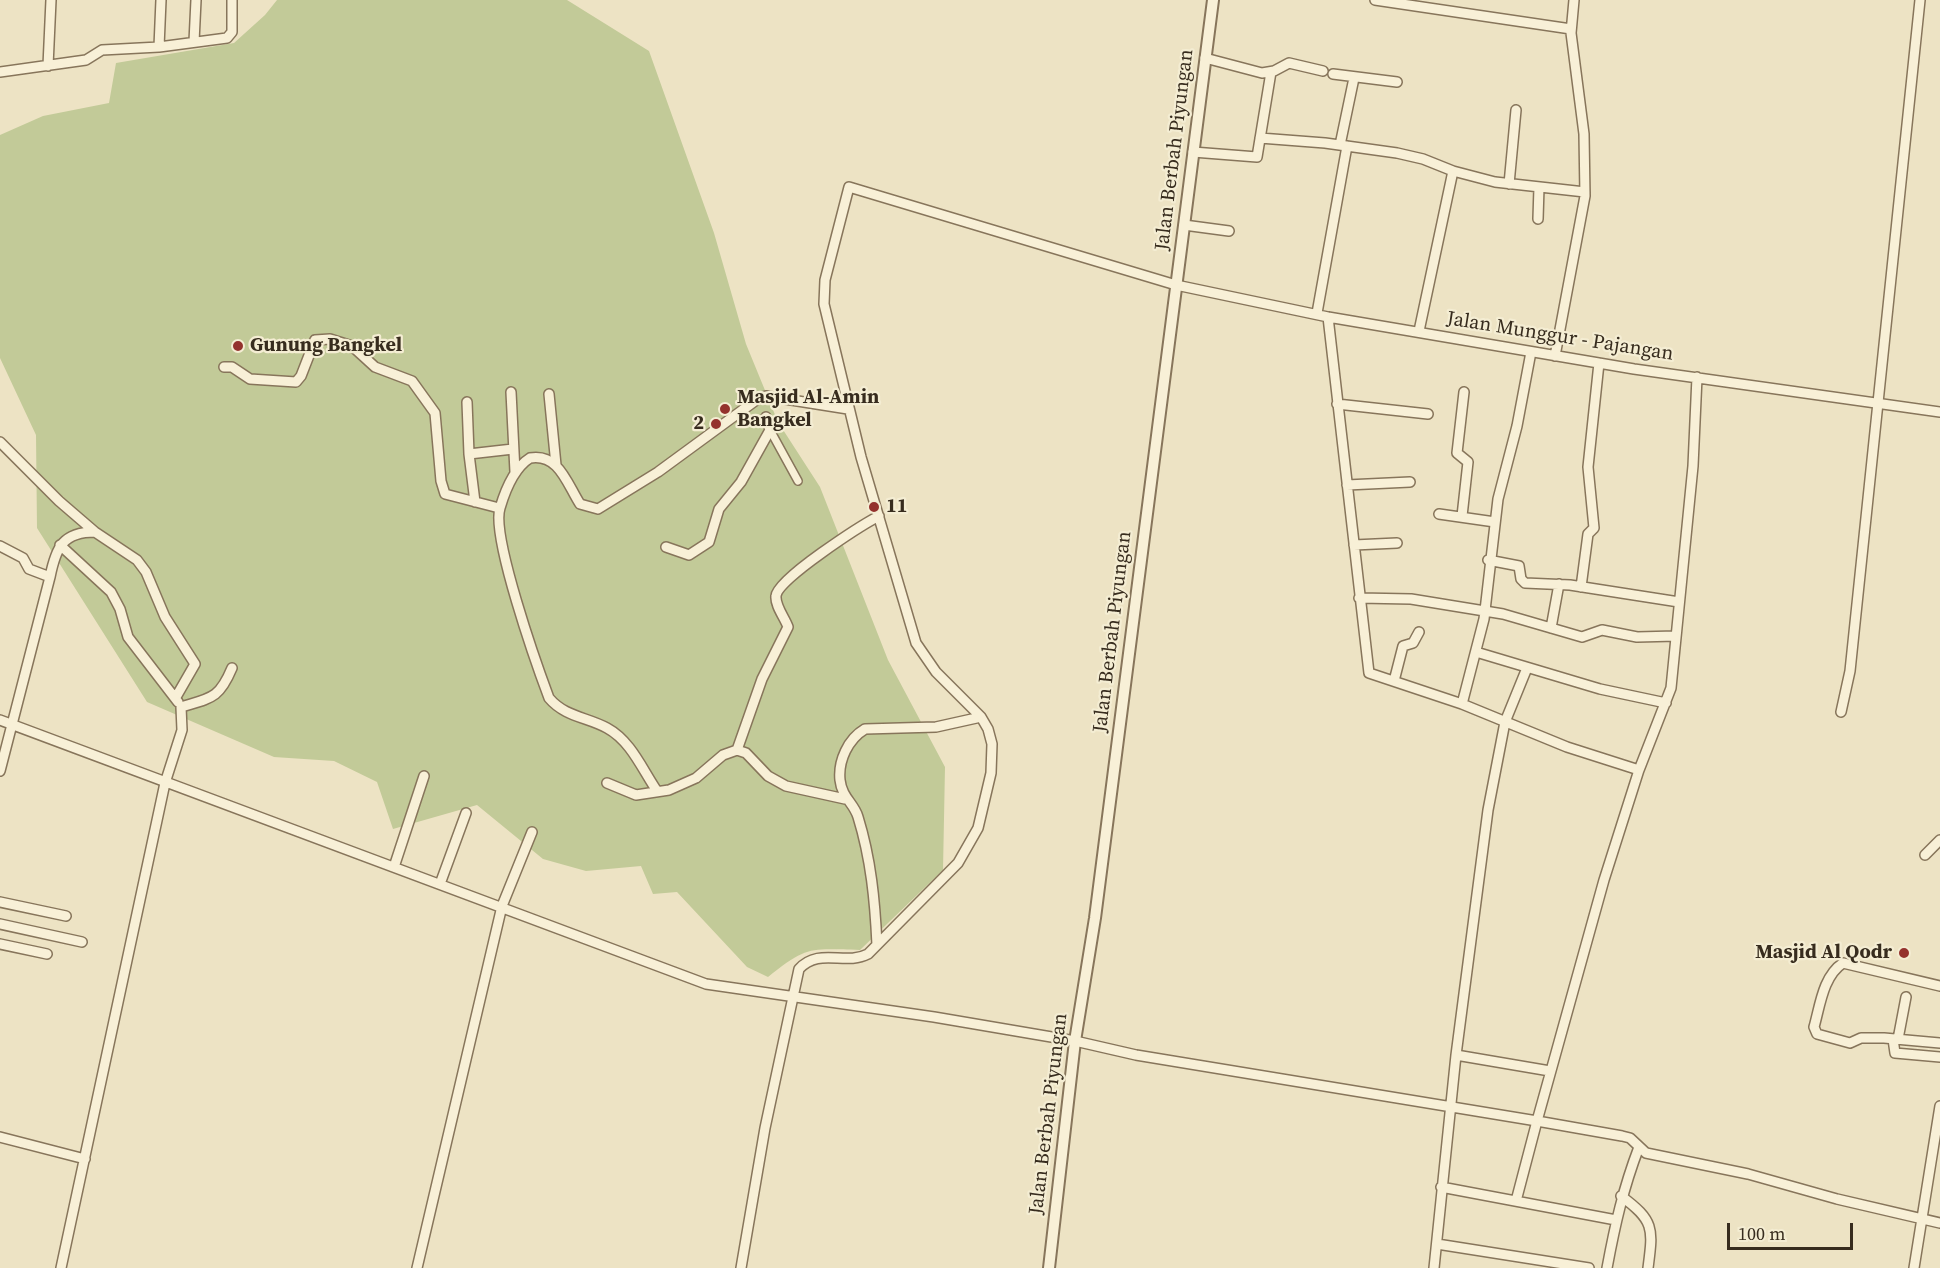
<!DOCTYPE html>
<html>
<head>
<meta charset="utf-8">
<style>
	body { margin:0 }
	#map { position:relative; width:1940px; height:1268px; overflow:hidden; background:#ede3c4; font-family:"Source Serif 4",serif }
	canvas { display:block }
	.scale { position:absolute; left:1727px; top:1223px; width:126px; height:27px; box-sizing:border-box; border:3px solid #372c1e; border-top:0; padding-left:8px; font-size:18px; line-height:21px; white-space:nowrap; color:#372c1e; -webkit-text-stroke:4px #f4edd3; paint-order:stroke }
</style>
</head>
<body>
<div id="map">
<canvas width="1940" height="1268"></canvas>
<div class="scale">100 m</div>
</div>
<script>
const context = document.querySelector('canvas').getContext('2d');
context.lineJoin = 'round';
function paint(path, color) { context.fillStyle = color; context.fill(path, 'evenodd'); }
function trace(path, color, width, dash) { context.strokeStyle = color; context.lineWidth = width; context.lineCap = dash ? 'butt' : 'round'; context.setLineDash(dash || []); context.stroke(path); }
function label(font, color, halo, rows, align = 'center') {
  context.font = font + ' "Source Serif 4",serif'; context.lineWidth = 4.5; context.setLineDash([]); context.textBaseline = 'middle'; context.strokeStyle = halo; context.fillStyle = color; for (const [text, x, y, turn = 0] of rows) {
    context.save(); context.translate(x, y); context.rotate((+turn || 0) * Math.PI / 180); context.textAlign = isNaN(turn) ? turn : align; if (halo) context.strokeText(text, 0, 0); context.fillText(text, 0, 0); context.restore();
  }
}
paint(new Path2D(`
	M277 0H567L649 51 714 233 746 344 778 422 820 487 888 660 945 767 943 870 860 950C810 949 808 945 768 977L747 967 677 892 653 894 641 866 586 871 543 859 477 805 393 829 377 782 334 761 274 757 147 702 37 528 36 435 0 358V135L43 116 109 103 116 63 234 43 265 15Z`), '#c2ca98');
const pedestrian = new Path2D(`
	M770 430 798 481`);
const minor = new Path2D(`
	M1375 0 1571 29
	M194 42 196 0
	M159 47 161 0
	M1205 58 1262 73 1274 71 1289 63 1323 71
	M48 66 51 0
	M0 72 86 60 102 50 159 47 227 38 232 32V0
	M1333 74 1397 82
	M1260 138 1325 143 1397 153 1423 159 1453 171 1495 182 1585 192
	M1340 145 1354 78
	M1193 152 1257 157 1271 72
	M1509 184 1516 110
	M1538 219 1539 187
	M1184 225 1229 231
	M1317 313 1347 146
	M1328 317 1369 673 1462 704 1567 747 1639 770
	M1419 331 1453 171
	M1555 356 1585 196 1584 134 1571 33 1574 0
	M224 367H232L250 379 296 382 301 376 315 340 330 339 352 346 375 367 412 381 435 413 441 481 445 494 499 508
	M511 392 515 472
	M549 394 556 465
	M467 402 469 454 475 502
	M1337 404 1428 414
	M0 442 59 501 95 532 137 560 146 572 165 617 195 664 176 697
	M469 454 513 449
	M1347 485 1410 482
	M1439 514 1495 522
	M1462 516 1468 462 1457 453 1464 392
	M60 545 111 592 120 609 128 637 178 702
	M1354 545 1397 543
	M0 546 23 558 29 569 50 577C56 547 63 532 95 532
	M666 547 689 555 709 542 719 509 741 482 770 430 766 417
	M1488 560 1519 566 1521 579 1525 583 1570 585 1679 602
	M1581 587 1588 534 1594 528 1588 467 1599 363
	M1359 598 1411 599 1503 614 1582 637 1602 630 1637 637 1676 636
	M1551 628 1559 584
	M1476 652 1600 689 1666 703
	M1394 681 1403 646 1413 643 1419 632
	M1462 704 1484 619 1498 499 1517 426 1531 352
	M1841 712 1850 671 1920 0
	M0 720 706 984 934 1017 1075 1041 1136 1055 1537 1121 1604 880 1639 770 1671 688 1693 466 1697 377
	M737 750 762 679 788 627C785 618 775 606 776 596 777 579 862 525 879 516
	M0 771 50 577
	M607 783 636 795 669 790 696 778 723 755 737 750 746 753 768 776 786 786 845 799
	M657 791C642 769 631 741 607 728 587 717 565 717 549 698 537 666 491 536 500 508 505 491 514 468 530 458 559 453 567 484 580 504L598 509 658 472 759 398 766 396 848 409
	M1925 855 1940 840
	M394 867 424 776
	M440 884 466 813
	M0 902 66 916
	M0 924 82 942
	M0 944 47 954
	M877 945C875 901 871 859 858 817 854 803 842 798 840 780 838 761 848 739 865 729L936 727 981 717
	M1940 986 1843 963C1823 976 1820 1006 1814 1027L1817 1034 1850 1043 1861 1038H1884L1940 1043
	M1893 1039 1895 1053 1940 1057
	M1898 1039 1906 997
	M1456 1055 1550 1071
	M0 1137 85 1159
	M1441 1187 1616 1220
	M1621 1196C1655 1221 1653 1229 1648 1268
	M1516 1201 1537 1121 1622 1136 1630 1138 1646 1153 1748 1174 1837 1199 1940 1223
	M1437 1244 1589 1268
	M61 1268 165 783 182 730 181 707C211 698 219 699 232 668
	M417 1268 502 906 532 832
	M741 1268 765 1128 799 969C819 947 845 966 868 954L958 863 978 828 991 773 992 744 988 729 981 717 936 672 916 643 861 457 824 304 825 280 849 187 1176 285 1328 317 1634 369 1940 412
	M1434 1268 1456 1055 1488 810 1505 722 1527 668
	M1607 1268C1615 1225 1623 1189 1639 1147
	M1914 1268 1940 1106`);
const tertiary = new Path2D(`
	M1049 1268 1075 1041 1095 918 1213 0`);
trace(pedestrian, '#87755b', 10);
trace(minor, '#87755b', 12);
trace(tertiary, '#87755b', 14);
trace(pedestrian, '#f8f0d7', 7);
trace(minor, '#f8f0d7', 9);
trace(tertiary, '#f8f0d7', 10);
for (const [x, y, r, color] of [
	[238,346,6,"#94322d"],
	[725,409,6,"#94322d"],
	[716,424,6,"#94322d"],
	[874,507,6,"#94322d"],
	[1904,953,6,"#94322d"]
]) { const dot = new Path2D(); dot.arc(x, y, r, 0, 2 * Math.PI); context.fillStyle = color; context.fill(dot); trace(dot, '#f4edd3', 2); }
label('20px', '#372c1e', '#f4edd3', [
	["Jalan Berbah Piyungan",1175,150,-83],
	["Jalan Munggur - Pajangan",1560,337,9],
	["Jalan Berbah Piyungan",1113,632,-83],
	["Jalan Berbah Piyungan",1049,1114,-83]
]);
label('bold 20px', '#372c1e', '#f4edd3', [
	["Gunung Bangkel",250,346],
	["Masjid Al-Amin",737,398],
	["Bangkel",737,421],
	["2",704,424,"right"],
	["11",886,507],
	["Masjid Al Qodr",1892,953,"right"]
], 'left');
</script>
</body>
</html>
